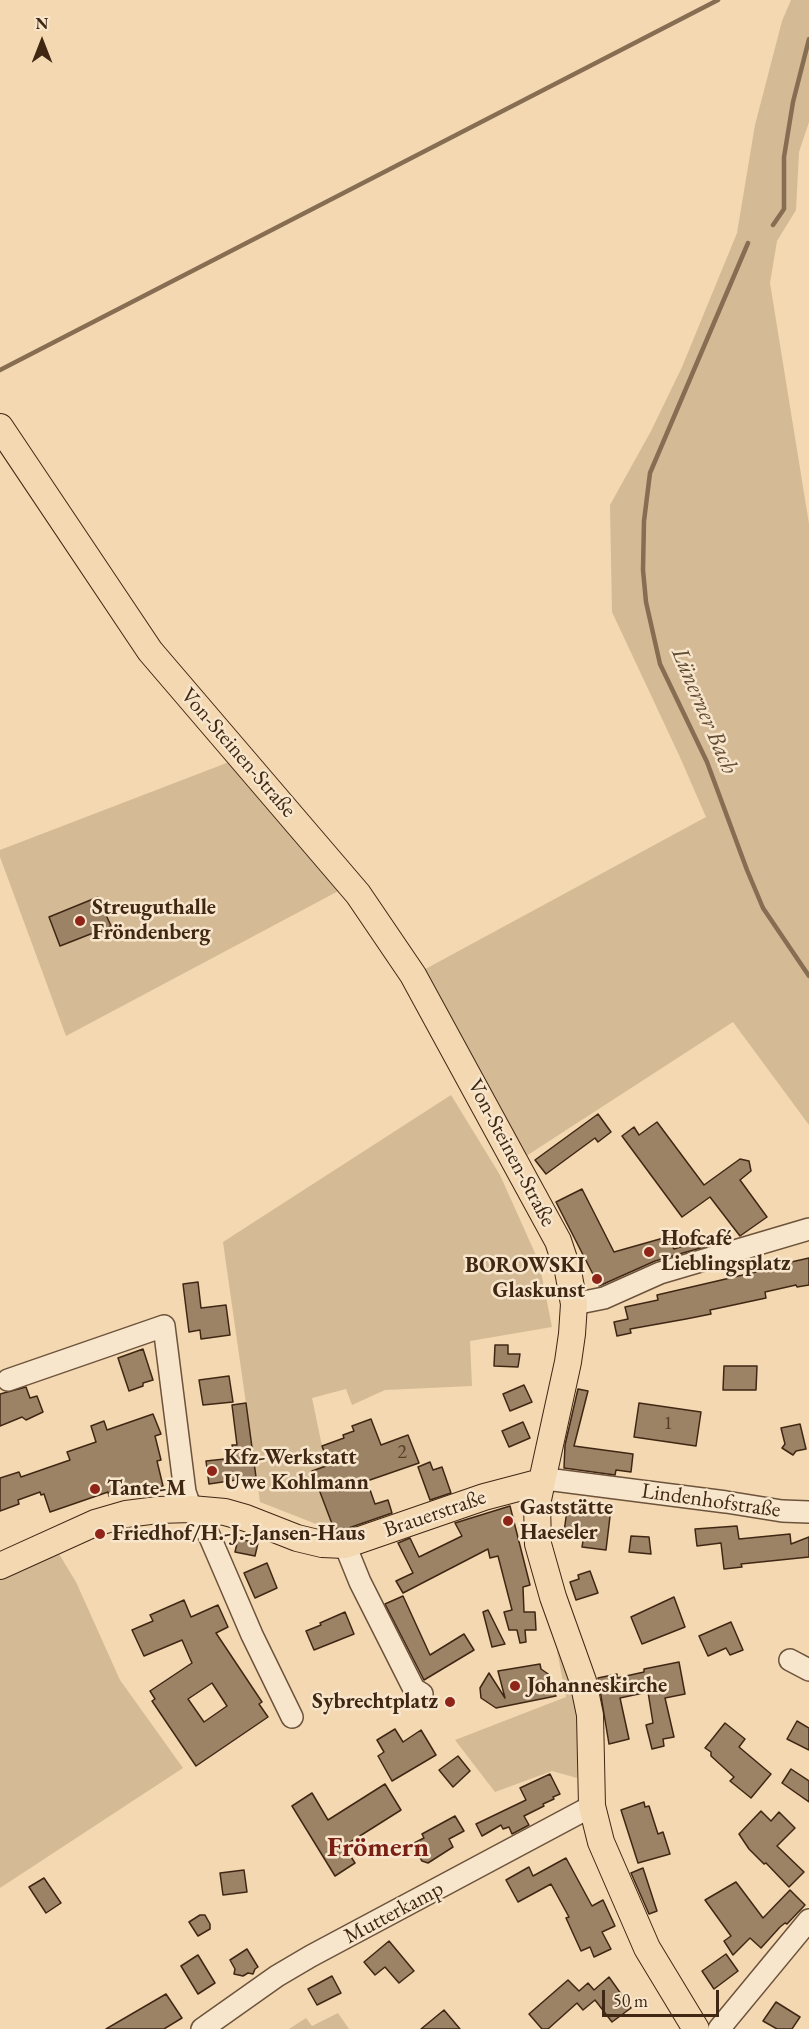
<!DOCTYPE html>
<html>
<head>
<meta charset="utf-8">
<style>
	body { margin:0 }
	#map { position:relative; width:809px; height:2029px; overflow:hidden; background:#f3d8b1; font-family:"EB Garamond",serif }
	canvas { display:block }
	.north { position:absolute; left:12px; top:12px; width:60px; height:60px; -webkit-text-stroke:4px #f7e6cc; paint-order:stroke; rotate:0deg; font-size:16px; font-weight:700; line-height:24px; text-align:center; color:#402714 }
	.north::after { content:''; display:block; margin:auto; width:21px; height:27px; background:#402714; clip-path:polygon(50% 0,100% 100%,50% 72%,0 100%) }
	.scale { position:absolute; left:602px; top:1990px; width:117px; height:27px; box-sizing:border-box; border:3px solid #402714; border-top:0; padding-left:8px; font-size:18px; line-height:21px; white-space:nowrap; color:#402714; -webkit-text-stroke:4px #f7e6cc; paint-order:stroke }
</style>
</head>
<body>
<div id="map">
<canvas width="809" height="2029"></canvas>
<div class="north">N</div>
<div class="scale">50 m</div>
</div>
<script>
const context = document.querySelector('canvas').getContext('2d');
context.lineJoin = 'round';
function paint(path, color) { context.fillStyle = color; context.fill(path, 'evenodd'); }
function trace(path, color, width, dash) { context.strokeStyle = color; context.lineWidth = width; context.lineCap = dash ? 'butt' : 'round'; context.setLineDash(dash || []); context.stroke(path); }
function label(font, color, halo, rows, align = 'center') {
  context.font = font + ' "EB Garamond",serif'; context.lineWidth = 5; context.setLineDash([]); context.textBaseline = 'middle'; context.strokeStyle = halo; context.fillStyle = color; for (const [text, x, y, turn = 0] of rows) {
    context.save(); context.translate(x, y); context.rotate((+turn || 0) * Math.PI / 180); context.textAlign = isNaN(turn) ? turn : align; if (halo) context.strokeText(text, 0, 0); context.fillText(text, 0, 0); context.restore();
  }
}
paint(new Path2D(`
	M791 0H809V122L799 152 796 210 777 241 770 283 809 524V1125L733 1022 520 1160 418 973 706 817 679 755 612 612 610 505 651 431 682 367 737 233 755 125 782 21Z
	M237 759 344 888 66 1036 0 857V850Z
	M451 1095 500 1175 539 1262 552 1327 470 1341 472 1386 385 1390 352 1405 346 1389 312 1398 322 1446 329 1465 312 1471 334 1531 260 1502 223 1242Z
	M56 1549 76 1582 120 1680 183 1768 0 1888V1577Z
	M559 1643 580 1711 577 1778 552 1771 495 1792 455 1740 566 1697 557 1651Z
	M338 2013 349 2029H289L306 2018 312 2026Z`), '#d5ba96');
trace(new Path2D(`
	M773 225 784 209V157L793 102 809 39
	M748 243 650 473 644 521 643 570 646 602 660 664 707 762 747 870 763 908 809 976
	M0 370 718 0`), '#876d52', 4.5);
const building = new Path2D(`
	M98 897 111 926 60 946 49 917Z
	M598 1114 611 1132 598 1142 595 1138 546 1174 535 1160Z
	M657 1122 704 1185 740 1159 749 1161 751 1171 740 1180 767 1217 740 1236 710 1197 682 1217 622 1136 634 1127 639 1135Z
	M582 1189 614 1252 667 1237 674 1249 702 1240 704 1247 655 1261 599 1286 556 1202Z
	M809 1258V1285L797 1287 796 1285 765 1292 766 1298 710 1310 711 1314 686 1319 630 1329 631 1333 617 1336 614 1322 628 1319 625 1307 658 1300 657 1295 760 1271V1269Z
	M198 1282 201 1308 226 1305 230 1335 201 1339 200 1330 189 1332 183 1284Z
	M495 1345H508V1354H520L518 1367 494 1366Z
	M143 1349 153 1380 143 1383V1386L129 1391 118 1358Z
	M724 1366H757L756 1390H723Z
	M229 1376 233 1402 203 1405 199 1380Z
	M524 1385 532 1402 510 1411 503 1394Z
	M26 1387 30 1398 37 1396 43 1412 26 1420 22 1417 0 1426V1394Z
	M578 1389 588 1391 574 1446 633 1454 631 1472 616 1470 615 1475 564 1468 565 1445Z
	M246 1403 256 1477 209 1484 206 1461 234 1458 232 1445H237L232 1405Z
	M639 1403 701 1412 696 1446 634 1437Z
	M153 1414 161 1434 155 1436 161 1460 157 1461 163 1486 140 1492 139 1485 109 1496 108 1492 50 1512 44 1494 41 1495 40 1492 18 1500 19 1504 0 1511V1478L19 1472 21 1477 70 1460 67 1452 96 1442 91 1426 104 1421 107 1430Z
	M371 1419 381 1445 408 1435 419 1463 367 1481 375 1504 388 1500 392 1513 343 1530 334 1529 312 1471 329 1465 322 1446 344 1438 343 1435 354 1431 352 1426Z
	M523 1422 530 1438 509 1447 502 1431Z
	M800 1424 806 1449 796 1451 793 1455 782 1448 785 1444 781 1428Z
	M430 1462 433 1470 442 1467 451 1493 430 1500 418 1467Z
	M568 1503 611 1508 606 1550 582 1547 584 1535 564 1532Z
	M510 1506 530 1585 523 1587 524 1612H535L536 1630H525L526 1642 520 1643 517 1630H509L504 1612 512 1610 498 1556 490 1558 488 1549 403 1593 396 1581 413 1573 398 1543 410 1538 419 1557 462 1536 455 1523Z
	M737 1526 739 1539 790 1534 791 1544 809 1537V1557L741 1564 742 1567 724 1569 721 1543 697 1546 695 1529Z
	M631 1536 649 1537 651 1554 629 1552Z
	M238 1539 258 1543 255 1556 235 1552Z
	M267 1563 277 1588 255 1598 244 1573Z
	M590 1571 598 1593 576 1600 570 1582 579 1579 578 1575Z
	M403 1596 430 1655 464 1634 474 1650 424 1680 385 1604Z
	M674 1597 685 1627 642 1644 631 1617Z
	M184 1600 191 1617 218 1605 228 1627 216 1633 262 1702 259 1704 268 1717 196 1766 152 1701 155 1699 150 1691 192 1663 182 1640 144 1656 132 1630 153 1621 150 1615ZM212 1683 227 1706 204 1722 188 1699Z
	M488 1610 505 1644 492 1647 483 1612Z
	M345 1612 354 1634 314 1650 306 1631 321 1625 320 1623Z
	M731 1622 743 1650 730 1655 726 1648 708 1656 699 1636Z
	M679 1662 685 1694 665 1698 674 1737 663 1739 664 1746 652 1749 646 1725 653 1723 648 1692 620 1698 629 1739 609 1744 598 1678 617 1674V1678L644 1672V1669Z
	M540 1664 541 1669 551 1676 552 1689 556 1696 496 1708 481 1698 480 1688 489 1673 505 1698 498 1671Z
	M797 1721 809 1728V1750L787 1739Z
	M725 1723 745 1739 739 1747 771 1774 751 1798 730 1781 734 1777 711 1756V1752L705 1748Z
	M395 1729 403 1742 421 1730 436 1755 392 1781 378 1756 384 1752 377 1740Z
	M458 1756 470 1771 453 1787 439 1770Z
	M791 1769 809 1781V1802L782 1783Z
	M550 1774 560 1794 553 1797 554 1799 543 1804 544 1806 524 1816 529 1825 512 1834 509 1827 503 1829 501 1825 482 1836 476 1824 526 1800 520 1788Z
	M385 1784 401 1810 344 1846 355 1863 335 1876 292 1806 312 1793 328 1820Z
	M644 1802 645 1807 649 1806 658 1834 663 1832 670 1854 638 1863 621 1810Z
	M761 1811 771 1821 779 1812 795 1828 777 1846 804 1872 789 1887 766 1863 764 1864 749 1849 739 1834Z
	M455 1816 464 1831 449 1839 453 1847 428 1863 422 1861 412 1844 424 1838 422 1834Z
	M566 1858 592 1906 603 1900 615 1926 602 1932 611 1949 594 1957 590 1947 581 1951 566 1918 569 1917 551 1884 518 1902 506 1880 529 1867 533 1876Z
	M643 1868 657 1911 649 1914 631 1873Z
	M244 1870 247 1892 223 1895 220 1873Z
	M44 1878 61 1903 46 1913 29 1887Z
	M736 1882 763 1918 790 1890 805 1905 787 1924 785 1923 780 1927 761 1948 750 1938 733 1955 724 1941 731 1936 705 1900Z
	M200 1915H205L210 1924V1929L198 1936 189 1922Z
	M389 1941 414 1971 399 1983 385 1967 375 1975 364 1962Z
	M247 1949 258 1967 255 1969 253 1974 248 1973 243 1976 234 1974 235 1969 230 1960Z
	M726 1954 738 1971 714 1989 702 1971Z
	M198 1955 215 1983 198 1994 181 1966Z
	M332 1976 341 1993 317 2005 308 1989Z
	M609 1977 631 2008 612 2022 595 2000 583 2010 577 2003 548 2029H542L529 2014 568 1980 579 1991 588 1983 594 1990Z
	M166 1994 182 2018 164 2029H106Z
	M776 2002 800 2017 792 2029H777L763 2021Z
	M444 2010 460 2029H421Z`);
paint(building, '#9d8366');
trace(building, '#402714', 1.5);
const minor = new Path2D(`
	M574 1304 604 1298 660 1273 809 1229
	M8 1380 164 1326 185 1492 191 1509 209 1535 252 1635 292 1717
	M541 1482 554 1480 726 1502 782 1511 809 1512
	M345 1545 360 1582 414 1689 422 1694
	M790 1660 809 1670
	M202 2029 277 1976 311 1956 592 1806
	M719 2029 809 1920`);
const major = new Path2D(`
	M0 427 150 651 358 894 413 975 558 1241 568 1271 574 1304 572 1334 568 1362 537 1504 538 1544 553 1597 583 1681 590 1715 592 1806 601 1842 647 1948 696 2029
	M0 1566 95 1523 126 1514 158 1510 191 1509 225 1512 246 1518 297 1538 322 1544 345 1545 484 1497 541 1482`);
trace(minor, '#6d533b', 24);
trace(major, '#402714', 28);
trace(minor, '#f7e6cc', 21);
trace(major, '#f3d8b1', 26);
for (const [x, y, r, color] of [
	[80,921,6,"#8f2418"],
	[649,1252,6,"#8f2418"],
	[597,1279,6,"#8f2418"],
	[212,1471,6,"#8f2418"],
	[95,1489,6,"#8f2418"],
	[508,1521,6,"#8f2418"],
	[100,1534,6,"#8f2418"],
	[515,1686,6,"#8f2418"],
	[450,1702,6,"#8f2418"]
]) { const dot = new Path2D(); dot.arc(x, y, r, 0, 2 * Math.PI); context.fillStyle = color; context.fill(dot); trace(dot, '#f7e6cc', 2); }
label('20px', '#573e28', null, [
	["1",668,1424],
	["2",402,1453]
]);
label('22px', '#402714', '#f7e6cc', [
	["Von-Steinen-Straße",238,753,49],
	["Von-Steinen-Straße",511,1153,62],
	["Lindenhofstraße",711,1501,8],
	["Brauerstraße",435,1514,-19],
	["Mutterkamp",394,1913,-28]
]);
label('bold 22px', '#402714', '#f7e6cc', [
	["Streuguthalle",92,908],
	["Fröndenberg",92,933],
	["Hofcafé",661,1239],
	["Lieblingsplatz",661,1264],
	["BOROWSKI",585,1266,"right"],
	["Glaskunst",585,1291,"right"],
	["Kfz-Werkstatt",224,1458],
	["Uwe Kohlmann",224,1483],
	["Tante-M",107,1489],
	["Gaststätte",520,1508],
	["Haeseler",520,1533],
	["Friedhof/H.-J.-Jansen-Haus",112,1534],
	["Johanneskirche",527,1686],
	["Sybrechtplatz",438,1702,"right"]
], 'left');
label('italic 24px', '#634a33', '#f7e6cc', [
	["Lünerner Bach",704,711,67]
]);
label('bold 28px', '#7a1f14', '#f7e6cc', [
	["Frömern",378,1848]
]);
</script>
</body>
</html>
